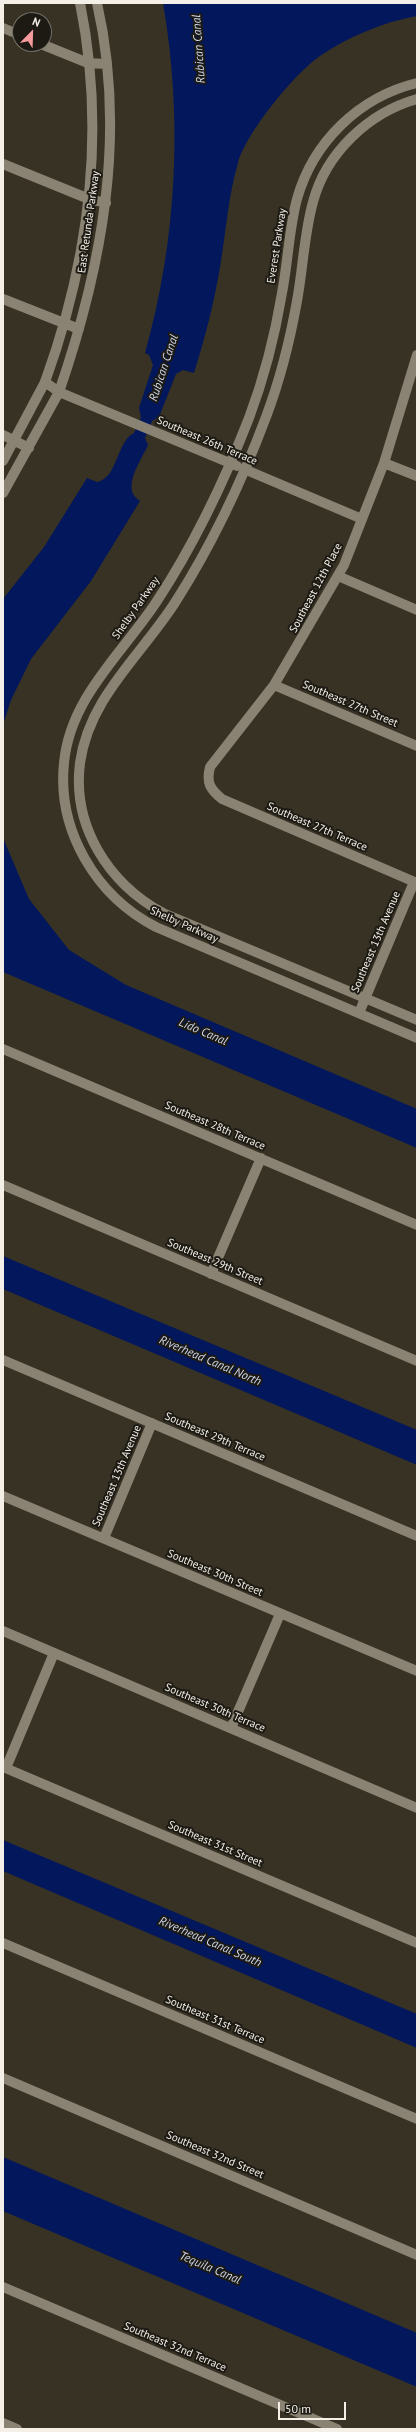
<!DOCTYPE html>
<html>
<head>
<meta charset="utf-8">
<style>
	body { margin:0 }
	#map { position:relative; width:420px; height:2432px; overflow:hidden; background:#383225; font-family:"PT Sans",sans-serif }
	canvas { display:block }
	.frame { position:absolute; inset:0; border:4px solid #f4f0e7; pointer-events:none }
	.north { position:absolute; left:12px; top:12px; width:40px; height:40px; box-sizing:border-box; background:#1d1a14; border:1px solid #737068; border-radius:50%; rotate:23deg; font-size:11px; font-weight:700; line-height:16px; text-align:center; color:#f4f0e7 }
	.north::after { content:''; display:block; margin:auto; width:14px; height:18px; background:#f59b9e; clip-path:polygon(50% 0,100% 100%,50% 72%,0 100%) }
	.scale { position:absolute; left:278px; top:2402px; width:68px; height:18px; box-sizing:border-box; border:2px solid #f4f0e7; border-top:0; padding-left:5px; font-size:12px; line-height:14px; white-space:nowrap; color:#f4f0e7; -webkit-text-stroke:3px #1d1a14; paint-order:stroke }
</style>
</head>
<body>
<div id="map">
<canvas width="420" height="2432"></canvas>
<div class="frame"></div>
<div class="north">N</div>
<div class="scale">50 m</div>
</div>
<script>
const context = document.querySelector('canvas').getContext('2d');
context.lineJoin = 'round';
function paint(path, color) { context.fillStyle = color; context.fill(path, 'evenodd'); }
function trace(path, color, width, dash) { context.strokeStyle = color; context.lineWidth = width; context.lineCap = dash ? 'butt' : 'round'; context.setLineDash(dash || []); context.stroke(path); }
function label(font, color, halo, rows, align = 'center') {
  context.font = font + ' "PT Sans",sans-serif'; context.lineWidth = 4; context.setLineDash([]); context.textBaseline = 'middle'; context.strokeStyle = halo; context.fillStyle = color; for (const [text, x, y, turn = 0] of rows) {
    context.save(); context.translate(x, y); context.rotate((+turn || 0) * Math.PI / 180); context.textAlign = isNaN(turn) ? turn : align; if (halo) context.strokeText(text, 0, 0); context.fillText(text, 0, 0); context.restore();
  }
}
paint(new Path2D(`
	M163 3H417V16C383 22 348 37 320 56 294 74 246 133 238 163 228 197 226 232 220 267 214 303 205 338 194 373L183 370 176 374 159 417 152 421 145 438 148 445C141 461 120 489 140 501L91 581 31 659 11 700 3 725V599L44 547 87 478 97 482C118 478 116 442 134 433L141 417 139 408 153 365 149 355 145 353C177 240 183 118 163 3Z
	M3 838 29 899 69 950 126 985 417 1109V1148L3 972Z
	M3 1256 417 1430V1465L3 1289Z
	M3 1840 417 2014V2048L3 1871Z
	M3 2157 417 2333V2387L3 2211Z`), '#02175c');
trace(new Path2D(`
	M3 28 20 35
	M41 44 88 63 106 64
	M3 164 89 199 106 203
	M3 299 79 329
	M417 355 384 463 344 565 274 685 210 767C206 783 210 789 222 799L417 883
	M45 382C89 260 106 131 80 3
	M59 392C102 267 127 135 97 3
	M3 435 29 448
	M384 463 417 476
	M244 469 362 519
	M338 576 417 610
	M274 685 417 746
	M359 1013 414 882
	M3 1049 417 1225
	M3 1185 417 1361
	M211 1274 261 1158
	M3 1360 417 1536
	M3 1496 417 1671
	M104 1538 152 1423
	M3 1631 417 1808
	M231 1728 280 1614
	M3 1767 417 1943
	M6 1768 54 1653
	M3 1943 417 2119
	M3 2078 417 2255
	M3 2287 337 2429
	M3 2423 17 2429`), '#8a8373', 10);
trace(new Path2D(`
	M417 83C359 97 313 142 297 199 289 229 288 262 282 293 275 335 264 378 249 418 224 482 195 543 157 601 123 653 70 697 64 763 57 831 96 896 156 927L417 1038
	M417 99C368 113 326 153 313 202 304 234 303 269 297 301 290 340 280 380 266 417 242 481 213 543 176 601 142 655 89 697 80 763 72 826 108 883 163 913L417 1020
	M3 461 45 382 59 392 237 466
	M3 493 59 392`), '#8a8373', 10);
label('11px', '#f4f0e7', '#1d1a14', [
	["East Retunda Parkway",89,222,-82],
	["Everest Parkway",277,246,-81],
	["Southeast 26th Terrace",207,441,23],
	["Southeast 12th Place",316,588,-62],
	["Shelby Parkway",136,608,-55],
	["Southeast 27th Street",350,704,23],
	["Southeast 27th Terrace",317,827,23],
	["Shelby Parkway",184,925,24],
	["Southeast 13th Avenue",376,942,-67],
	["Southeast 28th Terrace",215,1126,23],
	["Southeast 29th Street",215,1262,23],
	["Southeast 29th Terrace",215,1437,23],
	["Southeast 13th Avenue",117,1476,-67],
	["Southeast 30th Street",215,1573,23],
	["Southeast 30th Terrace",215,1708,23],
	["Southeast 31st Street",215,1844,23],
	["Southeast 31st Terrace",215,2020,23],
	["Southeast 32nd Street",215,2155,23],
	["Southeast 32nd Terrace",175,2347,23]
]);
label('italic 12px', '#ced8ed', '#1d1a14', [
	["Rubican Canal",199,49,-94],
	["Rubican Canal",164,368,-72],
	["Lido Canal",203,1032,23],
	["Riverhead Canal North",210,1361,23],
	["Riverhead Canal South",210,1942,23],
	["Tequila Canal",210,2268,23]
]);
</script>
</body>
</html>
